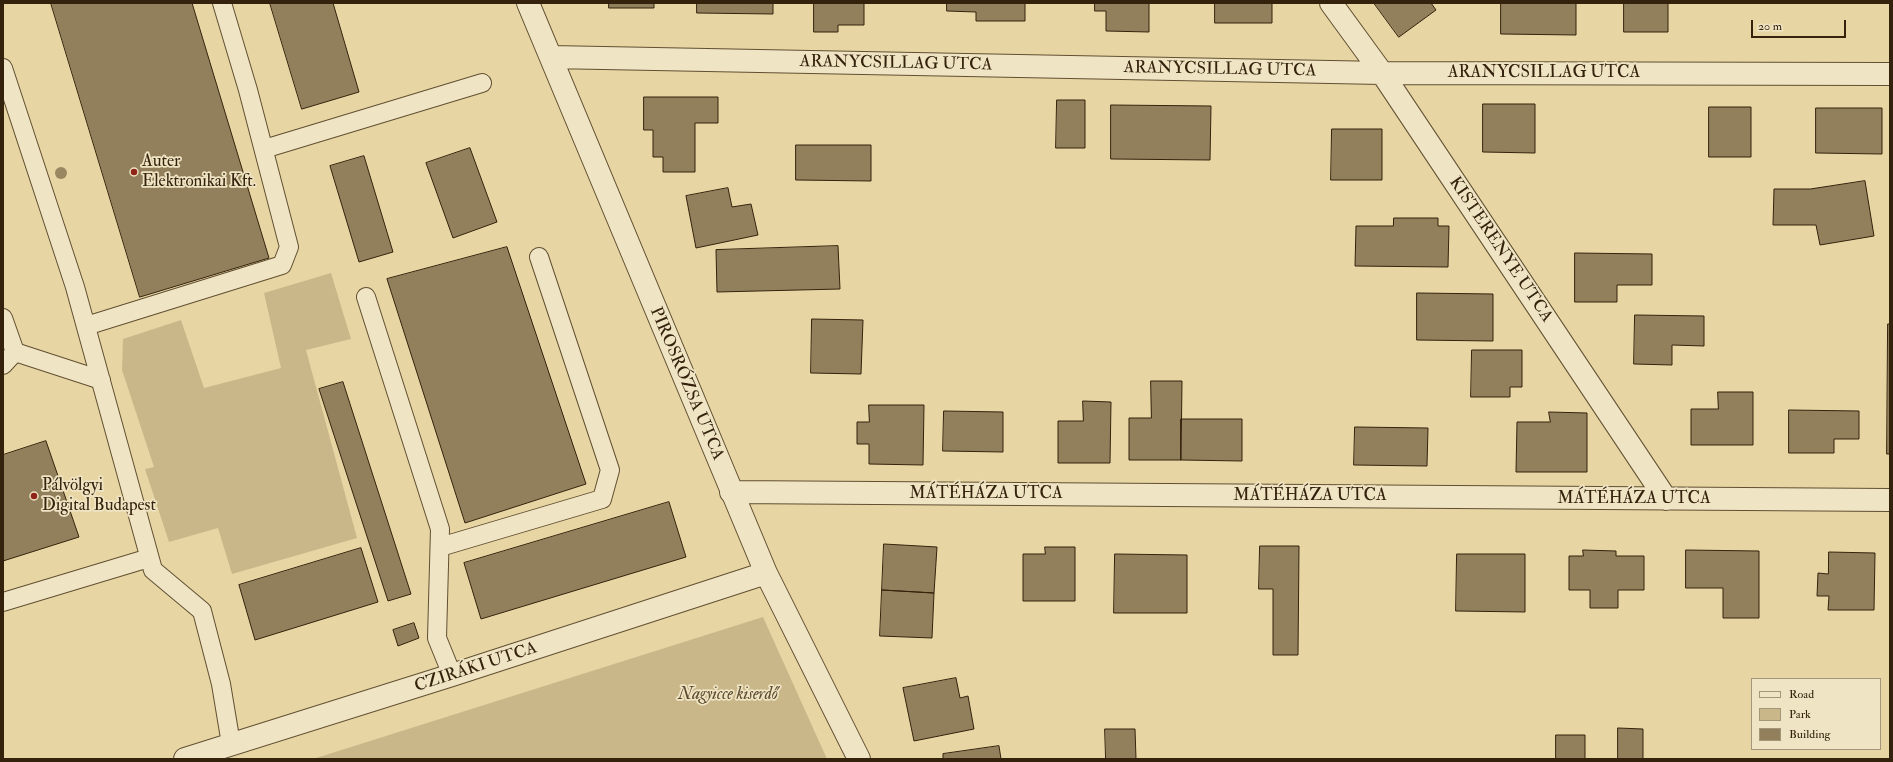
<!DOCTYPE html>
<html>
<head>
<meta charset="utf-8">
<style>
	body { margin:0 }
	#map { position:relative; width:1893px; height:762px; overflow:hidden; background:#e7d6a3; font-family:"IM FELL Double Pica",serif }
	canvas { display:block }
	.frame { position:absolute; inset:0; border:4px solid #34220d; pointer-events:none }
	.legend { position:absolute; left:1751px; top:678px; width:130px; height:72px; box-sizing:border-box; background:#efe4c3; border:1px solid #a4967a; margin:0; padding:5px 7px; list-style:none; font-size:12px; color:#34220d }
	.legend li { display:flex; align-items:center; gap:8px; height:20px }
	.legend b { width:20px; border:1px solid #a4967a }
	.scale { position:absolute; left:1751px; top:20px; width:95px; height:18px; box-sizing:border-box; border:2px solid #34220d; border-top:0; padding-left:5px; font-size:12px; line-height:14px; white-space:nowrap; color:#34220d; -webkit-text-stroke:3px #efe4c3; paint-order:stroke }
</style>
</head>
<body>
<div id="map">
<canvas width="1893" height="762"></canvas>
<div class="frame"></div>
<ul class="legend">
<li><b style="height:5px;background:#efe4c3"></b>Road</li>
<li><b style="height:11px;background:#c9b78a"></b>Park</li>
<li><b style="height:11px;background:#91805b"></b>Building</li>
</ul>
<div class="scale">20 m</div>
</div>
<script>
const context = document.querySelector('canvas').getContext('2d');
context.lineJoin = 'round';
function paint(path, color) { context.fillStyle = color; context.fill(path, 'evenodd'); }
function trace(path, color, width, dash) { context.strokeStyle = color; context.lineWidth = width; context.lineCap = dash ? 'butt' : 'round'; context.setLineDash(dash || []); context.stroke(path); }
function label(font, color, halo, rows, align = 'center') {
  context.font = font + ' "IM FELL Double Pica",serif'; context.lineWidth = 3.5; context.setLineDash([]); context.textBaseline = 'middle'; context.strokeStyle = halo; context.fillStyle = color; for (const [text, x, y, turn = 0] of rows) {
    context.save(); context.translate(x, y); context.rotate((+turn || 0) * Math.PI / 180); context.textAlign = isNaN(turn) ? turn : align; if (halo) context.strokeText(text, 0, 0); context.fillText(text, 0, 0); context.restore();
  }
}
paint(new Path2D(`
	M331 273 351 339 306 350 357 538 232 574 218 528 169 542 145 469 154 467 122 370 123 339 181 320 204 388 281 368 264 293Z
	M763 617 827 759H313Z`), '#c9b78a');
const building = new Path2D(`
	M51 3H192L269 258 140 297Z
	M270 3H333L359 92 302 109Z
	M609 3H654V8H609Z
	M697 3H773V14L697 13Z
	M814 3H864V25H838V32H814Z
	M947 3H1025V21H976V12L947 11Z
	M1095 3H1149V32L1106 31V11H1095Z
	M1215 3H1272V23H1215Z
	M1374 3H1431L1436 10 1399 37Z
	M1501 3H1576V35L1501 34Z
	M1624 3H1668V32H1624Z
	M644 97H718V123H695V172H663V157H653V130H644Z
	M1057 100H1085V148H1056Z
	M1483 104H1535V153L1483 152Z
	M1111 105 1211 106 1210 160 1111 159Z
	M1709 107H1751V157H1709Z
	M1816 108H1882V154L1816 153Z
	M1332 129H1382V180H1331Z
	M796 145H871V181L796 180Z
	M470 148 497 222 453 238 426 163Z
	M364 156 393 252 359 262 330 166Z
	M1865 181 1874 236 1820 245 1816 225H1773L1774 189H1810Z
	M728 188 732 207 751 204 758 235 696 248 686 196Z
	M1394 218H1438V226H1449L1448 267 1355 266 1356 226H1393Z
	M838 246 840 289 717 292 716 250Z
	M507 247 586 484 465 523 387 279Z
	M1575 253 1652 254V285H1617V302H1575Z
	M1417 293 1493 294V341L1417 340Z
	M1635 315 1704 316V346L1672 345V365L1634 364Z
	M812 319 863 320 861 374 811 373Z
	M1888 324H1890V454H1887Z
	M1472 350H1522V387H1510V397H1471Z
	M1151 381H1182L1181 460H1129V418H1151Z
	M343 382 411 594 388 601 319 389Z
	M1718 392H1753V445H1691V409H1718Z
	M1083 401 1111 402 1110 463H1058V421H1083Z
	M869 405H924L923 465 869 464V444H857V422H869Z
	M1789 410 1859 411V439H1834V453H1789Z
	M944 411 1003 412V452L943 451Z
	M1549 412 1587 413V472H1516L1517 422H1550Z
	M1181 419H1242V461L1181 460Z
	M1355 427 1428 428 1427 466 1354 465Z
	M46 441 79 537 3 561V455Z
	M669 502 686 557 481 619 464 563Z
	M884 544 937 547 934 593 882 590Z
	M1260 546H1299L1298 655H1273V589H1259Z
	M1045 547H1075V601H1023V554H1045Z
	M361 548 378 602 255 640 239 585Z
	M1583 550 1616 551V556H1644V590H1618V608H1590V590H1569V556H1583Z
	M1686 550 1759 551V618H1723V588H1686Z
	M1829 552 1875 553 1874 610H1828L1829 596H1817L1818 573 1828 574Z
	M1115 554 1187 555V613H1114Z
	M1457 554H1525V612L1456 611Z
	M882 590 934 593 932 638 880 636Z
	M414 623 419 638 398 646 393 630Z
	M956 678 960 698 968 696 974 729 914 741 903 688Z
	M1618 728 1643 729V759H1618Z
	M1105 729H1135L1136 759H1106Z
	M1556 735H1585V759H1556Z
	M999 746 1001 759H943V754Z`);
paint(building, '#91805b');
trace(building, '#34220d', 1);
const service = new Path2D(`
	M3 68 75 287 153 570 202 611 221 684 231 744
	M264 149 482 83
	M366 297 440 529 437 638 452 675
	M3 318 15 352 101 380
	M86 326 282 265 289 247 248 90 222 3
	M3 365 15 352
	M440 547 602 499 610 470 539 257
	M3 602 149 558`);
const minor = new Path2D(`
	M528 3 766 573 859 759
	M1331 3 1382 73 1666 499
	M551 57 1382 73 1890 74
	M731 492 1890 500
	M185 759 452 675 766 573`);
trace(service, '#614f32', 20);
trace(minor, '#614f32', 24);
trace(service, '#efe4c3', 18);
trace(minor, '#efe4c3', 22);
context.fillStyle = '#998762';
for (const [x, y] of [
	[61,173]
]) { context.beginPath(); context.arc(x, y, 6, 0, 2 * Math.PI); context.fill(); }
for (const [x, y, r, color] of [
	[134,172,4,"#8f2418"],
	[34,496,4,"#8f2418"]
]) { const dot = new Path2D(); dot.arc(x, y, r, 0, 2 * Math.PI); context.fillStyle = color; context.fill(dot); trace(dot, '#efe4c3', 1.5); }
label('17px', '#34220d', '#efe4c3', [
	["ARANYCSILLAG UTCA",896,64,1],
	["ARANYCSILLAG UTCA",1220,70,1],
	["ARANYCSILLAG UTCA",1544,73],
	["KISTERENYE UTCA",1500,250,56],
	["PIROSRÓZSA UTCA",686,384,67],
	["MÁTÉHÁZA UTCA",986,494],
	["MÁTÉHÁZA UTCA",1310,496],
	["MÁTÉHÁZA UTCA",1634,499],
	["CZIRÁKI UTCA",476,668,-18]
]);
label('17px', '#34220d', '#efe4c3', [
	["Auter",142,162],
	["Elektronikai Kft.",142,182],
	["Pálvölgyi",42,486],
	["Digital Budapest",42,506]
], 'left');
label('italic 17px', '#59472c', '#efe4c3', [
	["Nagyicce kiserdő",728,695]
]);
</script>
</body>
</html>
